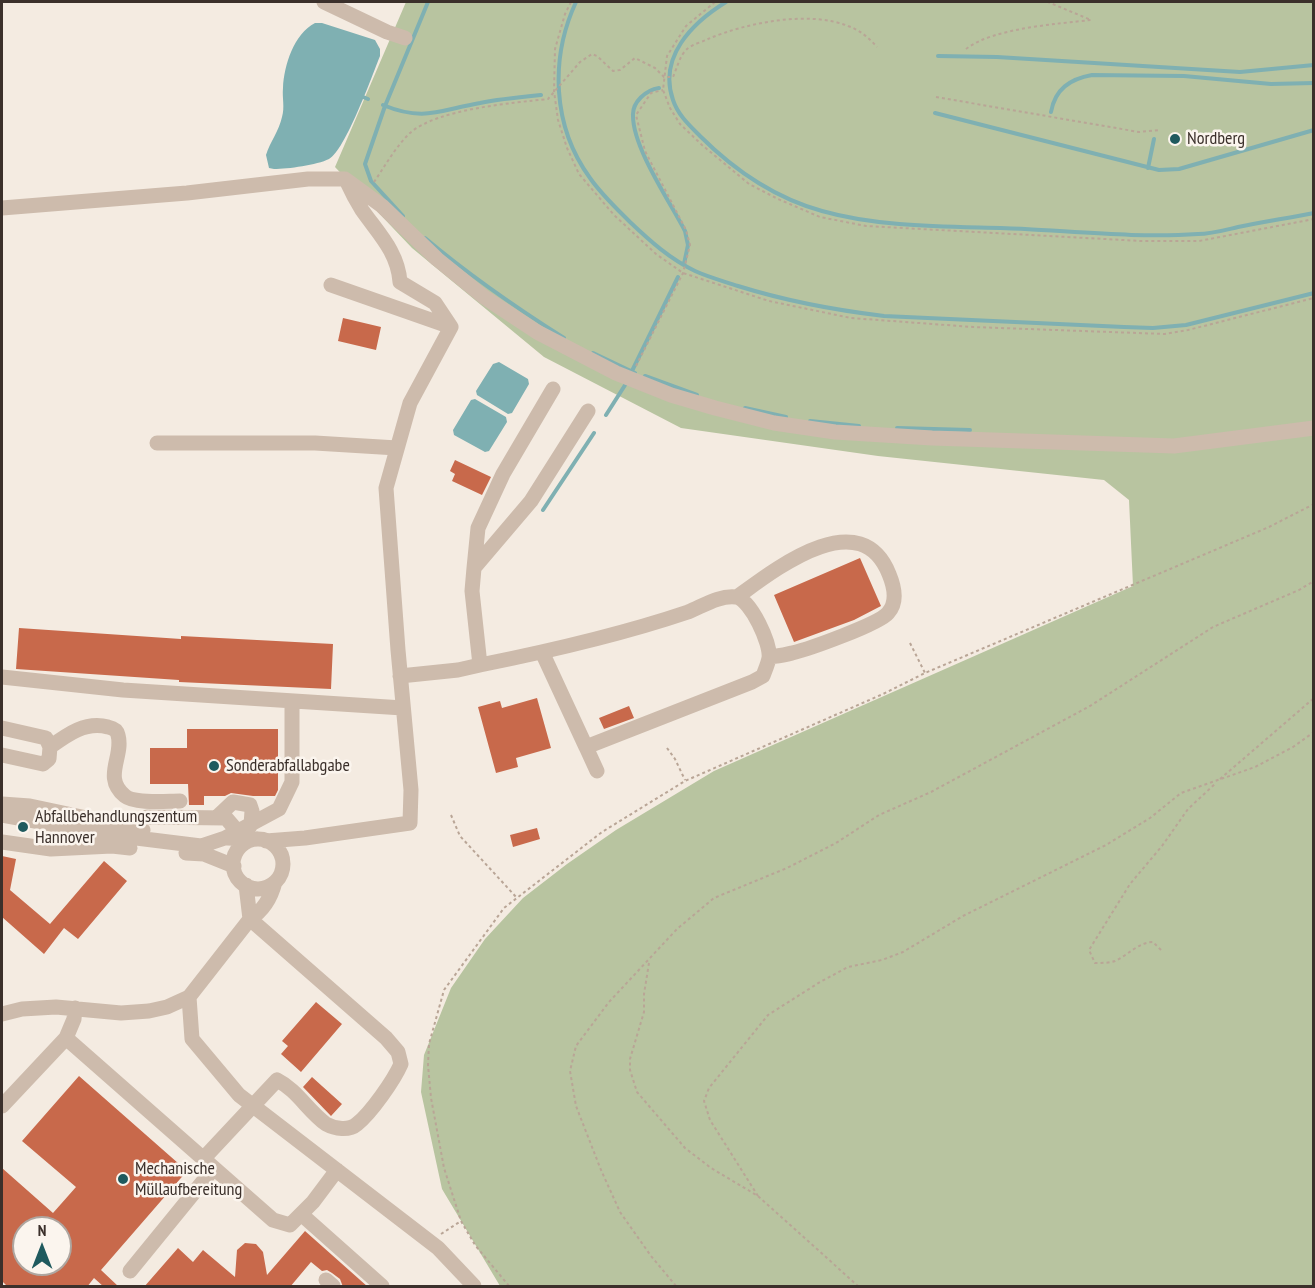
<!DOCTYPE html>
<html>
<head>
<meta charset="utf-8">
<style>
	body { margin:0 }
	#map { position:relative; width:1315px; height:1288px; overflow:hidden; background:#f4ebe1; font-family:"PT Sans Narrow",sans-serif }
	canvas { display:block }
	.frame { position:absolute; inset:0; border:3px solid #3b302b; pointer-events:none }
	.north { position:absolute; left:12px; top:1216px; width:60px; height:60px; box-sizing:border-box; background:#fbf5ee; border:2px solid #aea6a0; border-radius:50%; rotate:0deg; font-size:16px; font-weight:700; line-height:24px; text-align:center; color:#3b302b }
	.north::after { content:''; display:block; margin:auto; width:21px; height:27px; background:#1f5a5e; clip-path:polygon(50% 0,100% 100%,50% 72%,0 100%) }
</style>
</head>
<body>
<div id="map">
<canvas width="1315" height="1288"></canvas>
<div class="frame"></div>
<div class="north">N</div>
</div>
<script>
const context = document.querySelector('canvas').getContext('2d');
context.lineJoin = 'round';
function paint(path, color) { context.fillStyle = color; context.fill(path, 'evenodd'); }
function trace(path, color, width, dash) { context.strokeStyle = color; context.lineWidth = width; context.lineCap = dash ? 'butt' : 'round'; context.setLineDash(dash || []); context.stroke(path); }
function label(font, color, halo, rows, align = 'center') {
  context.font = font + ' "PT Sans Narrow",sans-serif'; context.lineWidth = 5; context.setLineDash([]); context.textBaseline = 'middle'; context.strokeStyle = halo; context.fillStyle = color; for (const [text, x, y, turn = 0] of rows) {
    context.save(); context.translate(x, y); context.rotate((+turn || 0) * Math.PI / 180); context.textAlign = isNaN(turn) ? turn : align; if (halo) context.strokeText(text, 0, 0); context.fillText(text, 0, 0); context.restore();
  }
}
paint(new Path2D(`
	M406 2H1313V1286H500L442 1189 421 1092 424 1055 451 988 485 939 523 898 567 864 616 830 714 771 1133 586 1129 500 1104 480 878 456 681 428 544 357 412 248 335 167Z`), '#b8c4a0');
paint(new Path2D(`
	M315 23H322L375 40 380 49V56C372 76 345 151 329 159 317 165 288 169 274 169L269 168 266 155C270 142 279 131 282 117 285 107 282 98 283 88 284 65 294 34 315 23Z
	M499 362 528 379 529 384 512 413 508 414 477 395 476 391 493 364Z
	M475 399 506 417 507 422 489 451 485 452 454 435 453 430 471 400Z`), '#7fb0b2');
trace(new Path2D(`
	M576 2C550 58 552 126 590 178 601 194 616 208 630 222 650 241 670 259 695 271 708 277 723 281 738 286 786 301 834 310 884 316L1124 327 1153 328 1186 325 1314 293
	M726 2C692 23 658 57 673 100 678 115 689 125 700 136 734 170 775 198 822 211 885 229 960 226 1025 229 1082 232 1141 238 1198 234 1211 234 1225 230 1238 227 1263 222 1288 218 1314 213
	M938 56 997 57 1240 72 1314 65
	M659 88C646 90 632 102 633 116 633 148 670 202 685 231L688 245 684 264
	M363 97 368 99
	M383 105C424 122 440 110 480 103 500 99 521 97 541 95
	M1051 112C1055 89 1070 79 1092 75L1184 76 1271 84 1314 83
	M935 113 1159 170 1179 169 1314 130
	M1148 168 1154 139
	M403 216 371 181 365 164 385 106 428 2
	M425 238C469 275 515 307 564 338
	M593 353 635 373
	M631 373 678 277
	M645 376 697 395
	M745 408 786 417
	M606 415 627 382
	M810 421 859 426
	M897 428 970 430
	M543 510 594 433`), '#7fb0b2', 4);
paint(new Path2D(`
	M343 318 381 327 376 350 338 341Z
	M455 460 491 477 482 495 452 481 455 474 450 471Z
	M860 558 881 606 854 620 794 642 774 595Z
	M19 628 181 639V636L333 644 331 689 179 682V680L16 669Z
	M537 698 551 748 516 758 518 767 496 773 478 707 500 701 502 708Z
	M629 706 634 718 604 729 599 718Z
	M187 729H278V790L275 796H253L231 793 225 796H204V805H189L188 784H150V748H187Z
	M537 828 540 839 513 847 510 835Z
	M2 856 16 859 10 890 50 924 104 861 127 881 78 939 64 928 44 954 2 917Z
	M316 1002 342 1024 301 1072 281 1054 288 1046 282 1041Z
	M79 1076 187 1171 101 1270 119 1287H104L94 1278 87 1287H8L2 1281V1168L53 1213 76 1187 22 1141ZM24 1228H60V1264H24Z
	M312 1077 342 1104 331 1116 303 1087Z
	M305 1231 368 1287H343L340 1279 332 1273 327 1270 322 1271 311 1262 290 1287H144L178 1248 193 1262 203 1250 235 1277 237 1250 245 1243 256 1244 263 1252 267 1275Z`), '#c8694b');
trace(new Path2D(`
	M571 2 565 14 555 49 554 91 558 120 567 148 579 174 614 215 656 254 683 273 769 301 851 318 973 327 1165 334 1188 330 1314 298
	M715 2 686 26 667 56 663 90 670 108 680 124 702 145 749 184 778 199 820 217 866 226 1141 241H1199L1314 219
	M966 49C993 28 1057 24 1091 20L1048 2
	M936 97 1139 132 1160 130
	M374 182C385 166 396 146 410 133 437 109 512 103 548 99L580 62 592 54 597 56 613 71 620 70 635 58 655 68 664 77H673C677 68 680 55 687 49 693 44 702 42 708 39 746 23 808 10 848 26 860 30 869 38 877 47
	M636 366 683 273 690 245 686 230 645 151 636 115 651 93 663 90
	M910 643 925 673
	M667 748 675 759 685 780
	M1220 779 1314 698
	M451 815 460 836 517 898
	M1161 950 1153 942C1139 942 1128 955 1115 961 1109 963 1102 963 1095 963L1089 950 1130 884 1162 846 1188 809 1216 783
	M649 963 644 994V1012L630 1059V1070L637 1092 685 1148 711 1168 758 1196 858 1286
	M758 1196 710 1120 704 1101 709 1088 768 1015 820 982 848 967 882 960 903 952 963 916 1106 845 1150 818 1181 793 1255 767 1293 747 1314 732
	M441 1234 461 1221
	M509 1286 475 1245 461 1221 444 1168 431 1098 428 1065 429 1044 444 990 504 908 602 832 685 781 883 694 925 673 1269 527 1314 504
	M676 1286 651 1256 620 1212 601 1170 576 1106 570 1071 576 1046 609 1002 677 929 714 898 787 868 836 843 879 815 931 792 1090 706 1213 627 1299 590 1314 581`), '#b9a596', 2, [3, 3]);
trace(new Path2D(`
	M324 2 387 32 405 38
	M2 208 187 193 308 179H345L382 206 437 259 484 297 537 332 616 373 671 395 715 408 774 423 835 432 932 438 1174 446 1314 428
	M331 285 451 327
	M157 443H315L397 448
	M474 568 478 528 503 474 553 389
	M737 597C774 570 860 502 889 574 894 586 898 602 888 613 879 624 809 649 792 653 785 655 777 656 770 657
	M542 652 586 747
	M480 665C550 651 620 635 688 612 703 606 719 595 736 597 751 600 771 644 769 658 768 664 765 670 763 676L752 682 586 747 597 771
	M400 676 458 670 480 665 472 591 474 568 531 501 588 411
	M2 677 123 690 403 708
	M2 728 46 738 50 747 49 759 43 764 2 755
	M50 747C68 734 86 721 108 727 113 728 117 730 118 735 124 757 102 777 125 796 135 804 166 801 180 801
	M2 804 30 806 143 830
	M2 815 112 835 201 846 225 838 279 809 292 782V702
	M147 817 226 818 238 832
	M216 818 233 802 250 805 252 811 251 825
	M227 838 257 839
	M233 864a25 25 0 1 1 50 0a25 25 0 1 1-50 0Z
	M266 841 305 838 410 823 411 790 398 650 386 488 410 403 451 327 435 303 400 282C398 252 378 233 362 210 357 202 352 193 348 184
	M2 842 51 849 112 846 130 848
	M186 853 204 854 234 866
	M189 997 192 1039 239 1095 438 1248 474 1286
	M2 1014 22 1009 56 1007 121 1013 149 1011 167 1007 189 997 250 919C264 910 271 898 275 882
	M66 1038 273 1220 290 1225 313 1202 337 1170
	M2 1106 66 1038 74 1019 75 1008
	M203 1159 277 1080C297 1090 308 1111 326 1124 335 1129 349 1131 357 1124 371 1113 394 1080 401 1064L398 1052 386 1038 250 919 246 885
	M301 1214 382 1286
	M130 1271 214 1168
	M326 1280 333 1286`), '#cdbbac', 15);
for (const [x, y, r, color] of [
	[1175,139,6,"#1f5a5e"],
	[214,766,6,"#1f5a5e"],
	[23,827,6,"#1f5a5e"],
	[123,1179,6,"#1f5a5e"]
]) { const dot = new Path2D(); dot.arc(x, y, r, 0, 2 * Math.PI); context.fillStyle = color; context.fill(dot); trace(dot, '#fbf5ee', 2); }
label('18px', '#3b302b', '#fbf5ee', [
	["Nordberg",1187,139],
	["Sonderabfallabgabe",226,766],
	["Abfallbehandlungszentum",35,817],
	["Hannover",35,838],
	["Mechanische",135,1169],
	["Müllaufbereitung",135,1190]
], 'left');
</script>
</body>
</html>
